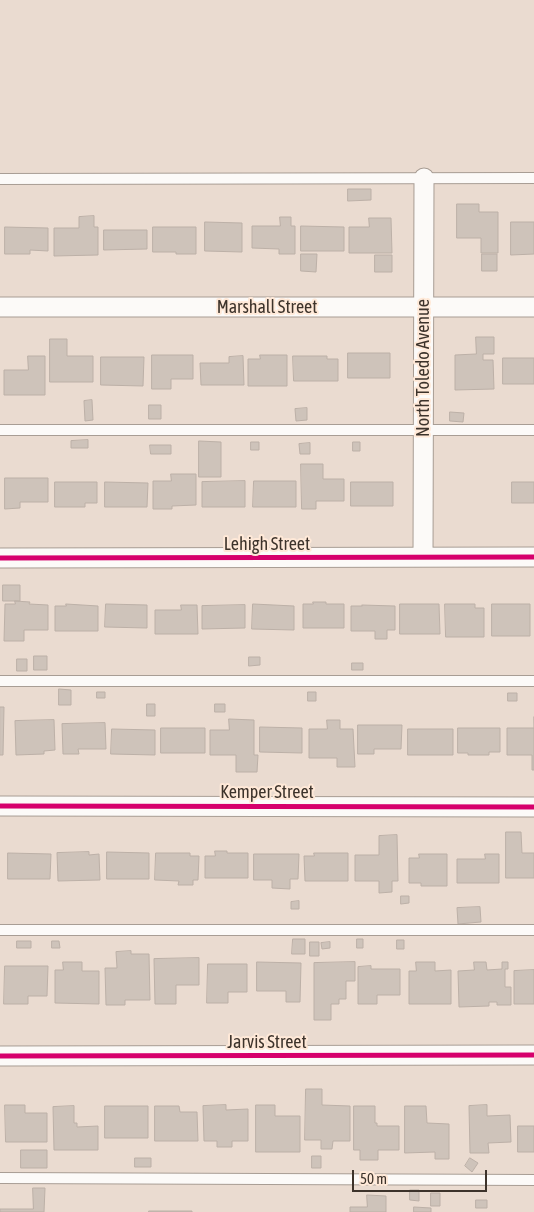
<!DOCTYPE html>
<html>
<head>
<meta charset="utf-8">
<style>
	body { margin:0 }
	#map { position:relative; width:534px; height:1212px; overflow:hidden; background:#eadbd0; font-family:"Asap Condensed",sans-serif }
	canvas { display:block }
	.scale { position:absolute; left:352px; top:1170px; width:135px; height:22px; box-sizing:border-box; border:2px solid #3d332b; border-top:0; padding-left:6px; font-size:15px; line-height:18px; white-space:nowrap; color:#3d332b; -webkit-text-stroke:4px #ffe9d8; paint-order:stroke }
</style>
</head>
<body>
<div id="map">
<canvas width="534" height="1212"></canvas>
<div class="scale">50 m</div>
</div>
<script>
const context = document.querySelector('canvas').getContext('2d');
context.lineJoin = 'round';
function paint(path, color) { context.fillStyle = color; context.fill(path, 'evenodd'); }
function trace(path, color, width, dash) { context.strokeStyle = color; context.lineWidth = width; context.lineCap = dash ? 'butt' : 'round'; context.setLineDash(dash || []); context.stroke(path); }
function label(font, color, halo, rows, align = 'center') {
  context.font = font + ' "Asap Condensed",sans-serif'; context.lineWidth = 4; context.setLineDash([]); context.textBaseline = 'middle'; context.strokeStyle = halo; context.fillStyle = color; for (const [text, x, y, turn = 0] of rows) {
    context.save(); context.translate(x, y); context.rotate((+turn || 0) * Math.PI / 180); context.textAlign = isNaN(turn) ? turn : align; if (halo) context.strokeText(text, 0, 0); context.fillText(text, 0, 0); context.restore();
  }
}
const building = new Path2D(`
	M348 189H371V200L348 201Z
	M457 204H479V212H498V253H481V238H457Z
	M94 216V227H98V255L54 256V228H79V217Z
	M280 217H291V226H295V254H279V249L252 248V226H280Z
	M369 218H391L392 253H349V227H369Z
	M205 222 242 223V252L205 251Z
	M511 222H534V254L511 255Z
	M301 226 344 227V251H301Z
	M5 227 48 228V251L30 250V254H5Z
	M153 227H196V254H176V252H153Z
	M104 230H147V249L104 250Z
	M301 254H317L316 272 301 271Z
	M482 254H497V271H482Z
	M375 255H392V272H375Z
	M476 337H494V354H483V360H493L494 389 455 390V355L476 354Z
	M50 339H67V356H93V382H50Z
	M348 353H390V378H348Z
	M152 355H193V379H171V389H152Z
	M260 355H287V386H248V359H260Z
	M28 356H45V395H4V370H28Z
	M243 356 244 385H201L200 363H229V357Z
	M293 356H327V359H338V381H294Z
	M101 357H144L143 386 101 385Z
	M503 358H534V384H503Z
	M92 400 93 420 85 421 84 401Z
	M149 405H161V419H149Z
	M307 408V420L296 421 295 409Z
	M450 412 464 413 463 422 450 421Z
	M88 440V448H71V441Z
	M199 441 221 442V477H199Z
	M251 442H259V450H251Z
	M353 442H360V451H353Z
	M310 443V454H300L299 444Z
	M150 445H171V454H151Z
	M301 464H323V479H344V501H316V509H302Z
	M171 474H196V505L172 506V509H153V481H171Z
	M5 478H48V502H20V508L5 509Z
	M245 481V507H202V482Z
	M254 481H296V507H253Z
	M55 482H97V503H85V507H55Z
	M105 482 148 483 147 507H105Z
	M351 482H393V506H351Z
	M512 482H534V503H512Z
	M3 585H20V601H3Z
	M15 601 30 602 29 604 48 605V630H24V641H4L5 604H15Z
	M313 602H326V604H344V628H303V604H313Z
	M66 604 98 606V631H55V606H66Z
	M106 604 147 605V628L105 627Z
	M253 604 294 606V630L252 629Z
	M400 604H439L440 634H400Z
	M445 604H475V608H484V637H446Z
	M492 604H530V636H492Z
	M181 605H197L198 634H155V610H181Z
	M245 605V628L202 629V606Z
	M362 605 395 606V630H387V639H375V631H351V606H362Z
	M34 656H47V670H34Z
	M249 657H260V665L249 666Z
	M17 659H27V671H17Z
	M352 663H363V670H352Z
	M59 689 71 690V705H59Z
	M97 692H105V698H97Z
	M308 692H316V701H308Z
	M508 693H517V701H508Z
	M147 704H155V716H147Z
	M215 704H225V712H215Z
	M0 707H4L3 755H0Z
	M534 717V770H532V755H507V728H534Z
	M229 719 254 720V755H258L257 772H236V755H210V730H229Z
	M54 720 55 750 44 751V754L16 755 15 721Z
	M327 720H340V729H353L355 767H337V758H309V729H327Z
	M105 723 106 749H78L79 754H63L62 724Z
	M358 725H402L401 749H374V754H358Z
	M260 727 302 728V753L260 752Z
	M161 728H205V753H161Z
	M458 728H500V752H489V755H468V753H458Z
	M112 729 155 730V755L111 754Z
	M408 729H453V755H408Z
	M506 832H521L522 853H534V878H506Z
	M397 835 398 881H392V892L379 893V881H355V855H379V836Z
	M215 851H227V853H248V878H205V856H215Z
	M89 852V855L99 854 100 880 58 881 57 853Z
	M107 852 149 853V879H107Z
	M8 853 51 854 50 879H8Z
	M156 853H190V856H199L198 880H193V885H178L179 881 155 880Z
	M314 853H348V881H305L304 856H314Z
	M254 854H299L298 879H290V889L272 888V880H254Z
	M419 854H447V886H421V883H409V858H419Z
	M485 854H499V883H457V859H485Z
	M401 896H409V903L401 904Z
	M299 901V909H291V902Z
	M480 907 481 922 458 924 457 908Z
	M293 939H305V954H292Z
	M357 939H363V948H357Z
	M397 940H404V949H397Z
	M17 941H31V948H17Z
	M52 941H59L60 948H52Z
	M310 942H319V956H310Z
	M330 942V948L322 949 321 943Z
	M131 951V954H149L150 1000H125V1005H106L105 968H117L116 952Z
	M199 958V985H176V1004H155L154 959Z
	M63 962H82V971H99V1004L55 1003V970H63Z
	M257 962 301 963 300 1002H286V991H257Z
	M355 962V981H346V999H339V1004H331V1020H314V963Z
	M416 962H435V971L451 970V1004H409V971H416Z
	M474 962H486L487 970 502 969V962H508V969H505V987H511V1005H497V1002H489V1006L459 1007 458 971 474 970Z
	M208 964H247V992H228V1003H207Z
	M5 966H48L47 996H28V1004H4Z
	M371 966V969H400V995H377V1004H358V967Z
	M534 970V1004H514V971Z
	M306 1089H322V1105L350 1106V1141H333L332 1149H321V1140H305Z
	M5 1105H25V1113H47V1142H6Z
	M226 1105V1110L248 1109V1141H232V1147H217V1141H204L203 1106Z
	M256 1105H275V1116H300V1152H256Z
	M487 1105V1116L510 1115 511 1142 488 1143 489 1153H470L469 1106Z
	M74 1106V1123H77V1127L98 1126V1150H54L53 1107Z
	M105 1106H148V1138H105Z
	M155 1106H179L180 1112H197L198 1141H155Z
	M354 1106H375V1123H377V1126H399V1150H378V1160H360V1150H354Z
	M405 1106H426L427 1123 449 1124V1159H435V1152L405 1153Z
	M518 1126H534V1152H518Z
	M21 1150H47V1168H21Z
	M312 1156H321V1168H312Z
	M135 1158H151V1167H135Z
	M470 1158 478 1163 472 1172 465 1166Z
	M33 1188H45L44 1212H0V1209H33Z
	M410 1190H419V1201L410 1200Z
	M431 1193H440V1206H431Z
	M367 1195 386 1196V1212H350V1207H367Z
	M476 1200H487V1208H476Z
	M414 1207 431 1208V1212H414Z
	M149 1211H192V1212H149Z`);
paint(building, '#cec3ba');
trace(building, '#bcb0a7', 1);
const service = new Path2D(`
	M0 179 534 178
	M0 430H534
	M0 681H534
	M0 930H534
	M0 1178 534 1180`);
const minor = new Path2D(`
	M0 307H534
	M423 557 424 178
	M0 558 534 557
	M0 806 534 807
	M0 1056 534 1055`);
trace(service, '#a89d94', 12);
trace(minor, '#a89d94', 21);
trace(service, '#fcfaf8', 10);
trace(minor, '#fcfaf8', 19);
trace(new Path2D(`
	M0 558 534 557
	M0 806 534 807
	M0 1056 534 1055`), '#d6006c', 5);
label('18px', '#3d332b', '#ffe9d8', [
	["Marshall Street",267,307],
	["North Toledo Avenue",423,368,-90],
	["Lehigh Street",267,544],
	["Kemper Street",267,792],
	["Jarvis Street",267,1042]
]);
</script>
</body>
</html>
